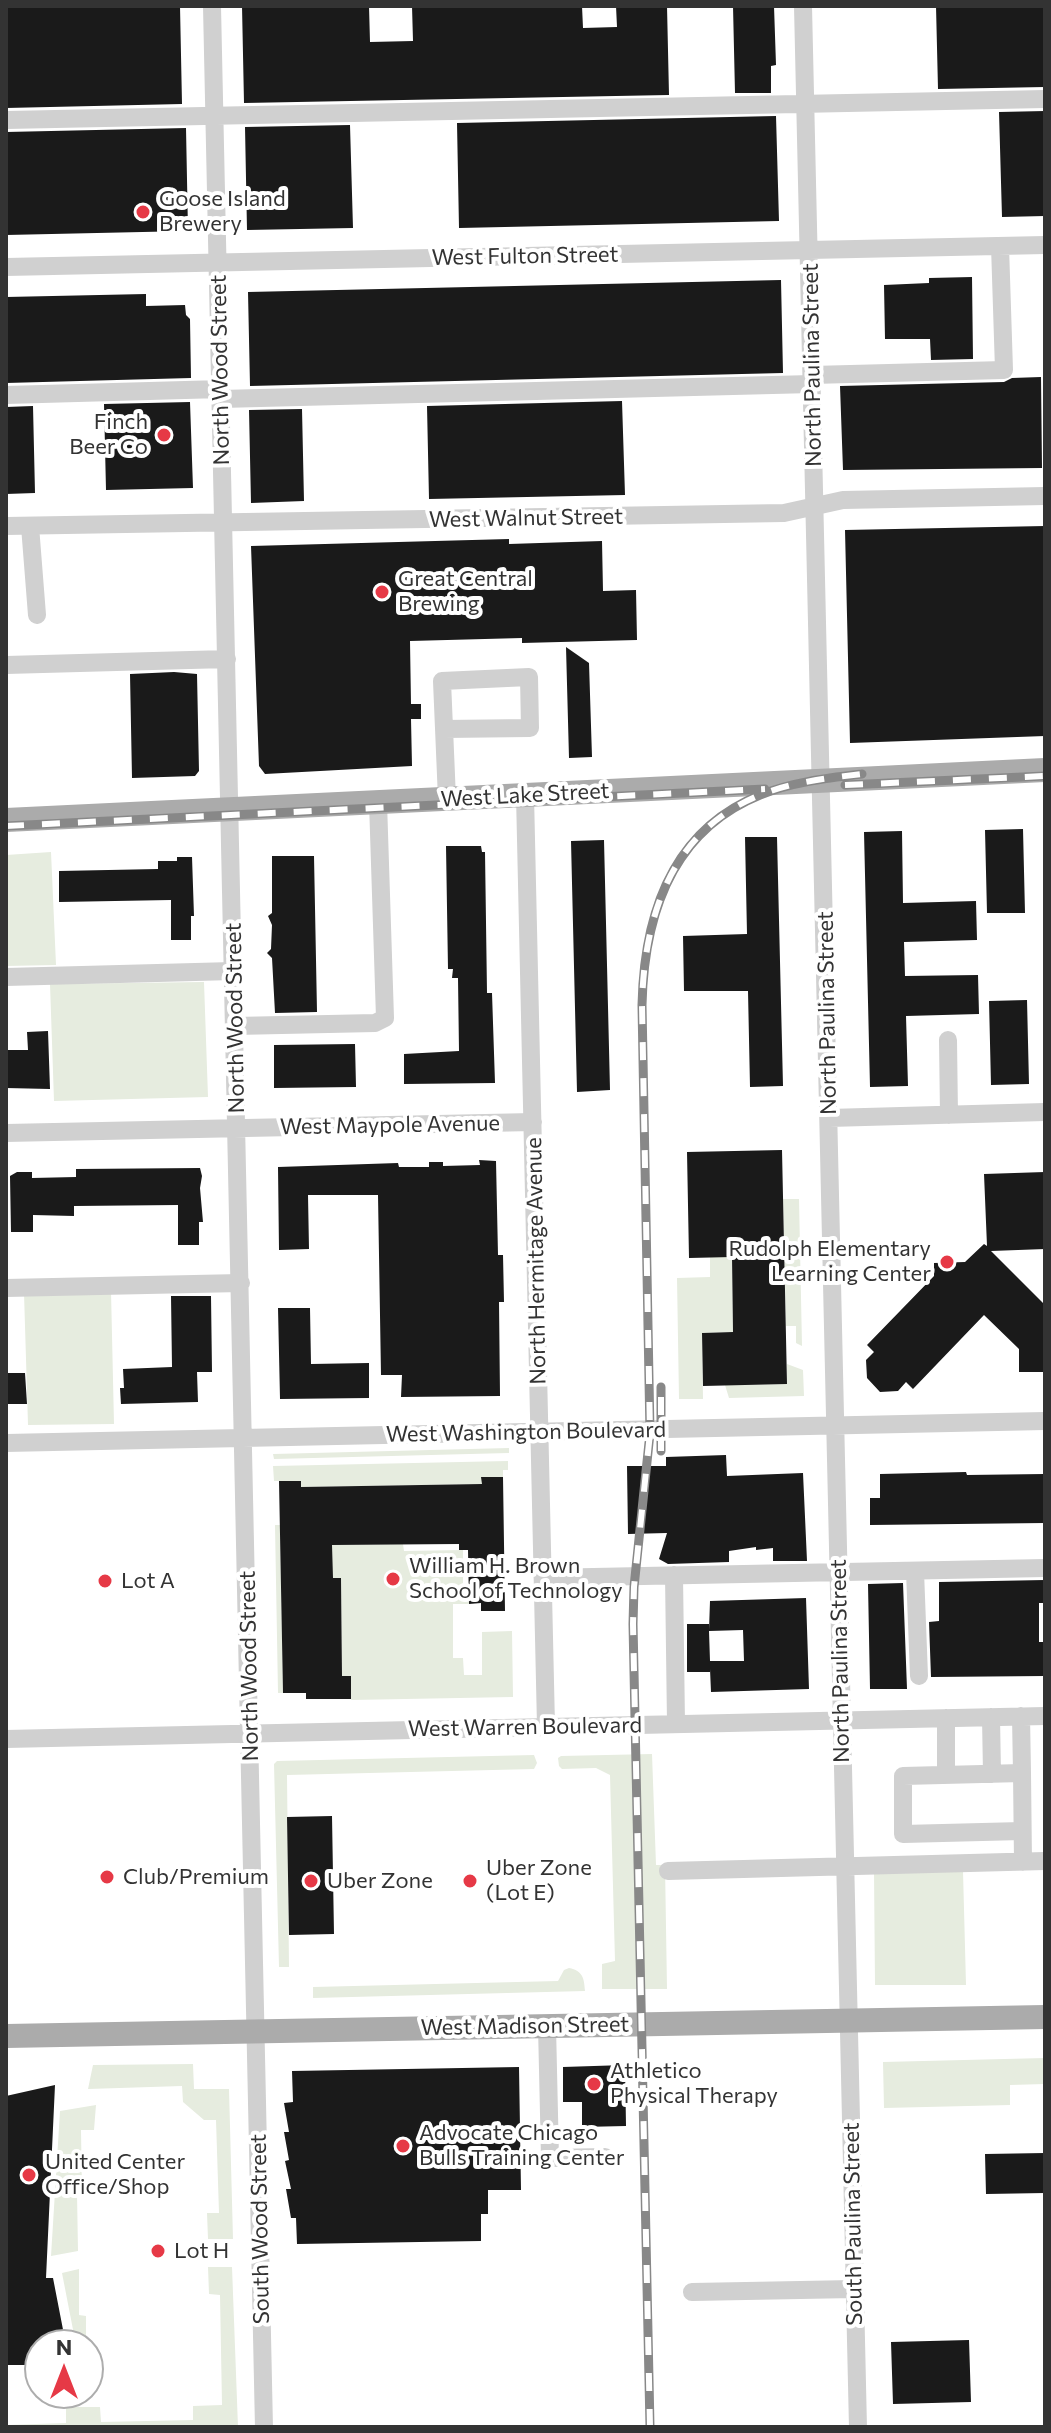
<!DOCTYPE html>
<html>
<head>
<meta charset="utf-8">
<style>
	body { margin:0 }
	#map { position:relative; width:1051px; height:2433px; overflow:hidden; background:#fff; font-family:Commissioner,sans-serif }
	canvas { display:block }
	.frame { position:absolute; inset:0; border:8px solid #333; pointer-events:none }
	.north { position:absolute; left:24px; top:2329px; width:80px; height:80px; box-sizing:border-box; background:#fff; border:2px solid #adadad; border-radius:50%; rotate:0deg; font-size:22px; font-weight:700; line-height:32px; text-align:center; color:#333 }
	.north::after { content:''; display:block; margin:auto; width:28px; height:36px; background:#e63946; clip-path:polygon(50% 0,100% 100%,50% 72%,0 100%) }
</style>
</head>
<body>
<div id="map">
<canvas width="1051" height="2433"></canvas>
<div class="frame"></div>
<div class="north">N</div>
</div>
<script>
const context = document.querySelector('canvas').getContext('2d');
context.lineJoin = 'round';
function paint(path, color) { context.fillStyle = color; context.fill(path, 'evenodd'); }
function trace(path, color, width, dash) { context.strokeStyle = color; context.lineWidth = width; context.lineCap = dash ? 'butt' : 'round'; context.setLineDash(dash || []); context.stroke(path); }
function label(font, color, halo, rows, align = 'center') {
  context.font = font + ' Commissioner,sans-serif'; context.lineWidth = 8; context.setLineDash([]); context.textBaseline = 'middle'; context.strokeStyle = halo; context.fillStyle = color; for (const [text, x, y, turn = 0] of rows) {
    context.save(); context.translate(x, y); context.rotate((+turn || 0) * Math.PI / 180); context.textAlign = isNaN(turn) ? turn : align; if (halo) context.strokeText(text, 0, 0); context.fillText(text, 0, 0); context.restore();
  }
}
paint(new Path2D(`
	M51 852 56 965 6 966V855Z
	M204 982 208 1097 54 1101 50 984Z
	M783 1199H799L802 1346 796 1343V1326H786Z
	M710 1257H732L733 1332 702 1333 703 1399H679L677 1278 710 1277Z
	M111 1291 114 1424 28 1425 24 1293Z
	M787 1364 803 1370 804 1396 729 1398 725 1385 787 1384Z
	M509 1448V1453L274 1459 273 1454Z
	M508 1461V1470H503V1477H482V1484L301 1487V1481H274L273 1466Z
	M275 1525H280L283 1693H278Z
	M403 1544 404 1551 463 1550V1585L468 1586 469 1604H453V1658H463L464 1675H482V1632L512 1631 513 1697 351 1700V1677L342 1676 341 1578H332V1545Z
	M652 1754 656 1865H665L667 1989H602V1964L615 1961 610 1775 596 1768 562 1769 559 1766 558 1758 561 1756Z
	M534 1755 537 1763 534 1769 287 1775 289 1967H279L274 1764 277 1761Z
	M963 1871 966 1985H875L874 1872Z
	M569 1968C583 1971 584 1978 585 1991L313 1998V1987L558 1981 564 1970Z
	M1045 2058V2084L1010 2085V2105L884 2108 883 2062Z
	M193 2064 194 2089H229L233 2239H208L207 2213H219L216 2120H204L183 2102 182 2086 88 2089 93 2065Z
	M96 2105 94 2130H81L82 2193H77L78 2251 51 2256 60 2111Z
	M208 2267H232L238 2427H6V2425L66 2423V2407H100L101 2422 193 2420V2406L222 2405 220 2295 209 2294Z
	M79 2269V2315L86 2316V2345H76L62 2273Z`), '#e6ecdf');
paint(new Path2D(`
	M6 6H180L182 104 6 108Z
	M242 6H369L370 42 413 41 412 6H582L583 28 617 27 616 6H667L669 95 244 103Z
	M733 6H774L776 65 771 66V93H735Z
	M936 6H1045V87L938 89Z
	M1045 111V216L1002 217 999 112Z
	M776 116 779 221 459 228 457 123Z
	M350 125 353 228 247 230 245 127Z
	M186 128 188 231 6 235V132Z
	M972 277 973 359 931 360 930 339H885L884 285 929 283V278Z
	M781 280 783 373 250 386 248 292Z
	M146 294V306L185 305 186 315 190 319 191 378 6 383V297Z
	M1041 377 1042 468 843 470 840 386 1004 382 1012 378Z
	M622 401 625 495 429 499 427 406Z
	M190 402 193 488 106 490 104 404Z
	M33 406 35 493 6 494V407Z
	M302 409 304 501 251 503 249 410Z
	M1045 526V736L850 743 845 530Z
	M509 539V544L602 541 603 591 636 590 637 640 522 643V638L410 641 411 704H421V719H411L412 766 265 774 259 766 251 546Z
	M566 647 589 663 592 757 569 758Z
	M174 672 197 674 199 771 195 776 132 778 130 674Z
	M1023 829 1025 913H987L985 830Z
	M902 831 903 903 976 901 977 940 904 942 905 976 978 975 979 1014 906 1016 908 1086 870 1087 864 832Z
	M745 837H777L783 1086 750 1087 748 991H684L683 936 747 934Z
	M604 840 610 1090 577 1092 571 841Z
	M446 846H481L482 852H485L487 993H492L495 1083 404 1084V1054L459 1051 458 978H452L453 969H448Z
	M272 856H314L317 1012 275 1013 272 958 267 953 271 949 272 925 268 916 272 913Z
	M177 857H192L194 916H191V940H171V900L59 902V871L158 869V861H177Z
	M1027 1000 1029 1084 991 1085 989 1001Z
	M48 1031 50 1089 6 1088V1050H28L27 1032Z
	M355 1044 356 1087 274 1088V1045Z
	M782 1150 787 1384 703 1386 702 1333 733 1332 732 1257 689 1258 687 1152Z
	M479 1160 496 1161 498 1255H503L504 1302H499L500 1396 401 1397 402 1375H381L378 1195H308L309 1249 279 1250 278 1167 398 1163 399 1167H429V1162H443V1166L480 1165Z
	M200 1168 202 1176 200 1188 203 1222H199V1245H178V1205L74 1206V1216L33 1215V1232H11L10 1176 17 1172H32V1178L76 1177V1169Z
	M1045 1172V1249L991 1251 1045 1305V1372H1019V1349L984 1315 913 1389 906 1382 898 1391 880 1392 867 1378 866 1360 874 1352 867 1345 934 1276V1263L965 1262 984 1244 987 1246 984 1174Z
	M171 1296H211L212 1372H197L198 1402 121 1404 120 1388H124L123 1369 172 1367Z
	M278 1308H310L311 1364 369 1363V1398L280 1399Z
	M6 1373H25L27 1404H6Z
	M726 1455 727 1476 803 1473 807 1561H773V1548L756 1550V1547L729 1551V1562L668 1564 659 1559 667 1533 628 1534 627 1466H666V1457Z
	M966 1472 967 1475 1045 1474V1523L870 1525V1498H880V1474Z
	M481 1477H503L505 1611H481V1603L469 1604 468 1550H459V1544L332 1545 333 1578H341L342 1676H351V1699H306V1693H283L279 1481H301V1487L482 1484Z
	M1045 1580V1603H1039V1642H1045V1676L931 1677 929 1622 939 1621V1582Z
	M903 1583 907 1689H870L868 1584Z
	M806 1598 809 1689 711 1692 710 1669V1672H687V1624H709V1630L710 1601ZM743 1630 744 1661H710L709 1631Z
	M332 1816 334 1934 289 1935 287 1817Z
	M625 2065 626 2126 582 2127V2102H563V2067Z
	M519 2067 521 2190H488V2214H481V2241L297 2244 296 2218H291L286 2189H291L285 2161 289 2160 284 2132H289L284 2103 293 2102 292 2071Z
	M55 2085 46 2278H53L66 2345H40V2365H6V2096Z
	M1045 2153V2193L986 2194 985 2154Z
	M969 2340 971 2402 893 2404 891 2342Z`), '#1a1a1a');
trace(new Path2D(`
	M212 6 264 2427
	M803 6 858 2427
	M6 120 1045 99
	M6 267 1045 245
	M812 375 1004 370 1000 246
	M6 395 221 389
	M221 399 812 384
	M6 526 784 513 843 500 1045 496
	M30 526 37 615
	M6 665 227 659
	M444 729 530 728 529 677 442 681 447 799
	M525 795 546 1726
	M6 977 233 971
	M235 1026 375 1023 385 1018 378 802
	M948 1040 949 1115
	M829 1118 1045 1112
	M6 1133 533 1122
	M6 1288 241 1283
	M6 1443 1045 1421
	M915 1571 919 1676
	M674 1575 676 1724
	M543 1578 1045 1568
	M1021 1716 1022 1773
	M991 1717 992 1774
	M946 1718V1775
	M6 1739 1045 1716
	M1022 1831 903 1834V1776L1022 1773 1023 1862
	M668 1871 1045 1861
	M547 2026 550 2158 605 2157
	M692 2292 854 2289`), '#d0d0d0', 18);
trace(new Path2D(`
	M6 820 1045 770
	M6 2036 1045 2017`), '#ababab', 24);
const rail = new Path2D(`
	M845 785 1045 776
	M6 826 765 789
	M661 1451V1387
	M650 2427 633 1624 634 1587 650 1433 642 1005C644 916 671 831 760 795 792 782 828 778 862 774`);
trace(rail, '#888', 9);
trace(rail, '#fff', 6, [18]);
for (const [x, y, r, color] of [
	[143,212,8,"#e63946"],
	[164,435,8,"#e63946"],
	[382,592,8,"#e63946"],
	[947,1262,8,"#e63946"],
	[393,1579,8,"#e63946"],
	[105,1581,8,"#e63946"],
	[107,1877,8,"#e63946"],
	[311,1881,8,"#e63946"],
	[470,1881,8,"#e63946"],
	[594,2084,8,"#e63946"],
	[403,2146,8,"#e63946"],
	[29,2175,8,"#e63946"],
	[158,2251,8,"#e63946"]
]) { const dot = new Path2D(); dot.arc(x, y, r, 0, 2 * Math.PI); context.fillStyle = color; context.fill(dot); trace(dot, '#fff', 3); }
label('22px', '#333', '#fff', [
	["Goose Island",159,199],
	["Brewery",159,224],
	["Finch",148,422,"right"],
	["Beer Co",148,447,"right"],
	["Great Central",398,579],
	["Brewing",398,604],
	["Rudolph Elementary",931,1249,"right"],
	["Learning Center",931,1274,"right"],
	["William H. Brown",409,1566],
	["School of Technology",409,1591],
	["Lot A",121,1581],
	["Uber Zone",486,1868],
	["(Lot E)",486,1893],
	["Club/Premium",123,1877],
	["Uber Zone",327,1881],
	["Athletico",610,2071],
	["Physical Therapy",610,2096],
	["Advocate Chicago",419,2133],
	["Bulls Training Center",419,2158],
	["United Center",45,2162],
	["Office/Shop",45,2187],
	["Lot H",174,2251]
], 'left');
label('22px', '#333', '#fff', [
	["West Fulton Street",525,256,-1],
	["North Paulina Street",812,365,-91],
	["North Wood Street",220,370,-91],
	["West Walnut Street",526,518,-1],
	["West Lake Street",525,795,-3],
	["North Paulina Street",827,1013,-91],
	["North Wood Street",235,1018,-91],
	["West Maypole Avenue",390,1125,-1],
	["North Hermitage Avenue",536,1261,-91],
	["West Washington Boulevard",526,1432,-1],
	["North Paulina Street",840,1661,-91],
	["North Wood Street",249,1666,-91],
	["West Warren Boulevard",525,1727,-1],
	["West Madison Street",525,2026,-1],
	["South Paulina Street",853,2224,-91],
	["South Wood Street",260,2229,-91]
]);
</script>
</body>
</html>
